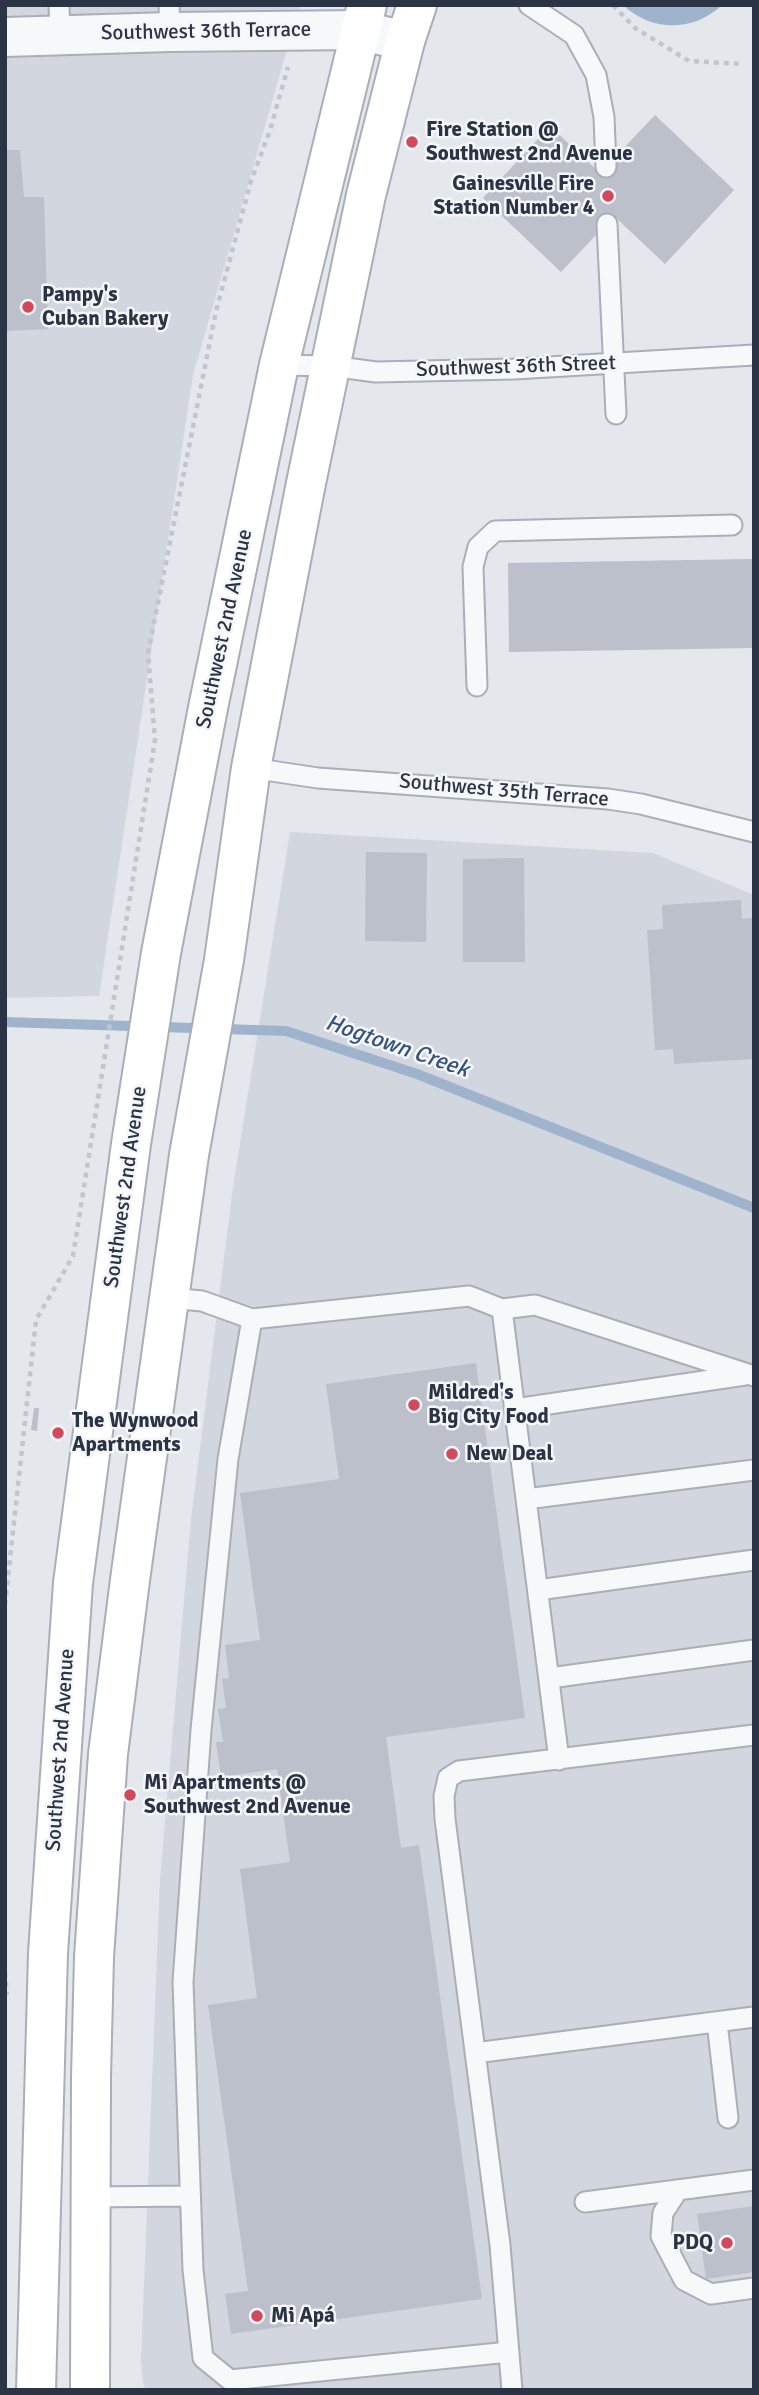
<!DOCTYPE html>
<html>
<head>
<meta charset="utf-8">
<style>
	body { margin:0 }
	#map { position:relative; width:759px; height:2395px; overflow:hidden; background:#e4e7ec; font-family:Signika,sans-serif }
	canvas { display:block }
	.frame { position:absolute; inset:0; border:7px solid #2b3445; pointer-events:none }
</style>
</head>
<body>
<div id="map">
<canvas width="759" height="2395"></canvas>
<div class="frame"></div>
</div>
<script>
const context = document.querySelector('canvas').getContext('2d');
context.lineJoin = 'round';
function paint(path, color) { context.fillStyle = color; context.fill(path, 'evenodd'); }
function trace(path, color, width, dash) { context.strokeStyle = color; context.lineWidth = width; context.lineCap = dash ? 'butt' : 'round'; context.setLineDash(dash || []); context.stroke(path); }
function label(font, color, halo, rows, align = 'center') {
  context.font = font + ' Signika,sans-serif'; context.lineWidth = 5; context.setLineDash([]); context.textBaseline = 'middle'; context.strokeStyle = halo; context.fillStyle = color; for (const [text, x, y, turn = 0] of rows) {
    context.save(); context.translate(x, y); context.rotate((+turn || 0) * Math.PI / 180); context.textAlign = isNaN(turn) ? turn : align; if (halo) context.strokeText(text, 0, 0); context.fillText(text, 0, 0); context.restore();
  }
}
paint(new Path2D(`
	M5 5H300L193 375 99 996 5 998Z
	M290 832 653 853 754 895V2390H146L143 2384 141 2360 160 1880 191 1519 233 1187Z`), '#d2d6de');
paint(new Path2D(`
	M623 5H722C694 32 651 32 623 5Z`), '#9fb4cc');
trace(new Path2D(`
	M5 1022 286 1031 417 1074 754 1208`), '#9fb4cc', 10);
paint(new Path2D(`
	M655 115 734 190 665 264 614 216 561 272 483 198 550 126 600 173Z
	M5 150H20L24 197H44L48 329 5 331Z
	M752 559 754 648 509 652 508 563Z
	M366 852 427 853 426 942 365 941Z
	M524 858 525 962H463V859Z
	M741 900 742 919 754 918V1059L674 1064 673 1049 655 1050 647 930 663 929 662 905Z
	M476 1363 525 1718 386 1737 401 1848 419 1845 482 2299 231 2334 225 2294 248 2291 208 2005 257 1998 240 1869 290 1862 277 1769 221 1777 216 1742H223L218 1709 226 1708 222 1679 229 1678 225 1645 260 1640 240 1493 339 1479 326 1384Z
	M34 1408H39L37 1431 31 1430Z
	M754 2206V2272L706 2279 697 2214Z`), '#bbc0ca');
const lane = new Path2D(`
	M59 5 60 35
	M169 5 170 32
	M529 5 574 35 596 75 604 117 606 167
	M607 224 616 414
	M279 365 331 366 376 372 514 369 754 355
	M477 686 473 567 478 547 495 531 732 525
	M251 768 318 778 608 799 641 804 754 832
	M170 1298 202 1301 252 1319 469 1296 502 1309 559 1760
	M502 1309 535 1305 754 1376
	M252 1319 228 1459 201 1730 183 1982 193 2270 203 2358 230 2380 509 2352
	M515 1409 745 1375
	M526 1499 754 1470
	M538 1590 754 1560
	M550 1678 754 1650
	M717 2022 728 2118
	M475 2053 754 2017
	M678 2190 663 2213 661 2236 684 2280 711 2294 754 2288
	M91 2197 189 2196
	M585 2202 754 2180
	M512 2390 500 2245 445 1819 444 1796 448 1778 459 1771 754 1735`);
const street = new Path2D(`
	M5 37 170 32 359 30 405 41`);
const secondary = new Path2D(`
	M36 2390 48 1953 73 1583 131 1144 161 953 208 708 279 365 367 5
	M90 2390 91 2078 94 1957 108 1754 130 1580 189 1155 224 960 251 768 305 488 366 195 405 41 417 5`);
trace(lane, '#a9aeb7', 23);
trace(street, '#a9aeb7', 42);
trace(secondary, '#a9aeb7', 42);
trace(new Path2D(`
	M613 5 635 28 689 61 742 64
	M86 302 113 301
	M5 1605 36 1320 73 1256 155 740 148 653 216 311 251 181 270 130 288 67
	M5 1972 7 1995`), '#c2c5cb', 4.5, [5, 5]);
trace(lane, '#f7f8fa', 19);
trace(street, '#f7f8fa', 38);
trace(secondary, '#fff', 38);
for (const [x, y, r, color] of [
	[412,142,7,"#d1495b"],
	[608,196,7,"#d1495b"],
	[28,307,7,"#d1495b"],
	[414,1405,7,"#d1495b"],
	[58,1433,7,"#d1495b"],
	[452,1454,7,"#d1495b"],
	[130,1795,7,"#d1495b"],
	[727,2243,7,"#d1495b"],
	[257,2316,7,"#d1495b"]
]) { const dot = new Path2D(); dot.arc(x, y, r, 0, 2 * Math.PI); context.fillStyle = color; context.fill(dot); trace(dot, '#f4f6f9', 2.5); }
label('21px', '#2b3445', '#f4f6f9', [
	["Southwest 36th Terrace",206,32,-1],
	["Southwest 36th Street",516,367,-2],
	["Southwest 2nd Avenue",225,629,-78],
	["Southwest 35th Terrace",504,791,5],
	["Southwest 2nd Avenue",126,1187,-82],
	["Southwest 2nd Avenue",61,1750,-86]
]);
label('bold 21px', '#2b3445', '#f4f6f9', [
	["Fire Station @",426,130],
	["Southwest 2nd Avenue",426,154],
	["Gainesville Fire",594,184,"right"],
	["Station Number 4",594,208,"right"],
	["Pampy's",42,295],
	["Cuban Bakery",42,319],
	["Mildred's",428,1393],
	["Big City Food",428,1417],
	["The Wynwood",72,1421],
	["Apartments",72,1445],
	["New Deal",466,1454],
	["Mi Apartments @",144,1783],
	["Southwest 2nd Avenue",144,1807],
	["PDQ",713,2243,"right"],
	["Mi Apá",271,2316]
], 'left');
label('italic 23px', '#34527a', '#f4f6f9', [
	["Hogtown Creek",397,1047,19]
]);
</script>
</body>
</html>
